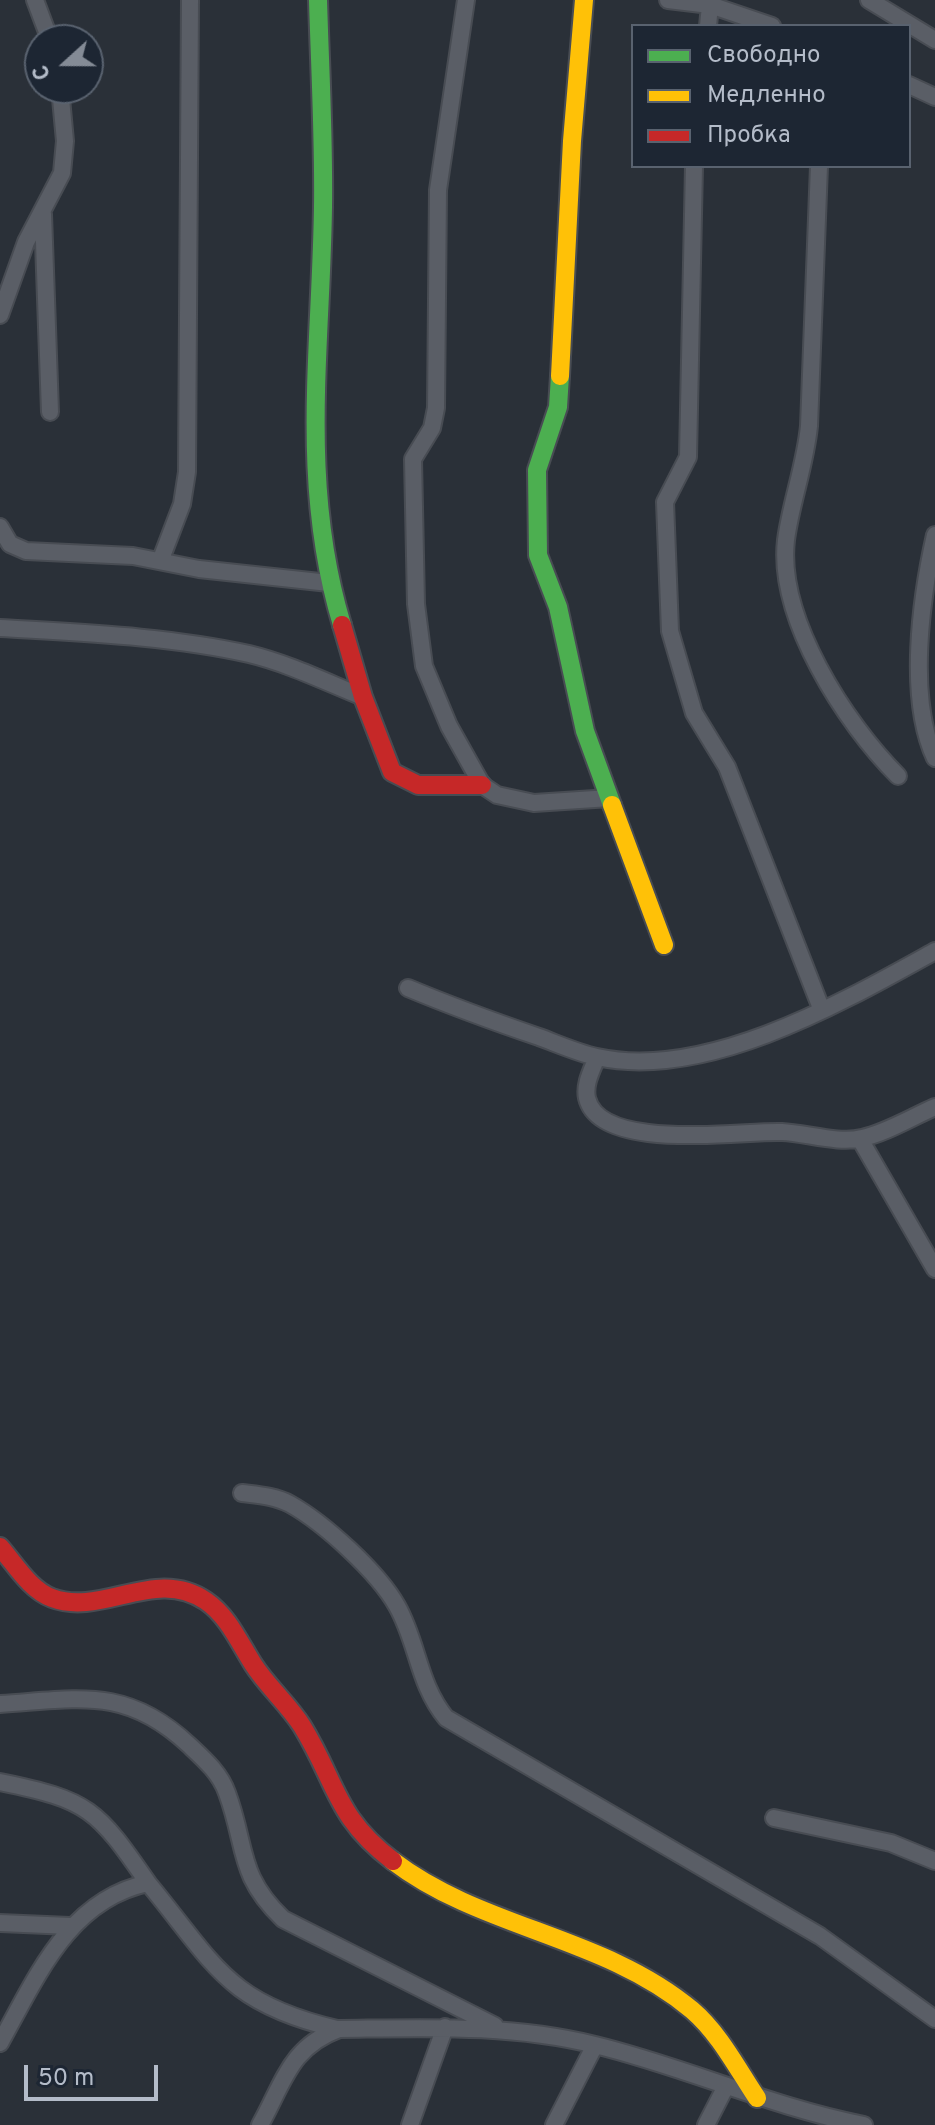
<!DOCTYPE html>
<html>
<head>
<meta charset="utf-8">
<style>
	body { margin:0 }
	#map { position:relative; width:935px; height:2125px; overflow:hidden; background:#2a3038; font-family:Overpass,sans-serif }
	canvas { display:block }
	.legend { position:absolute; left:631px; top:24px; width:280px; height:144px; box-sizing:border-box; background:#1d2633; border:2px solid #59626f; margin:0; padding:10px 14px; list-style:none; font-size:24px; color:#b4bcc9 }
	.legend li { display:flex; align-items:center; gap:16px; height:40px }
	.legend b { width:40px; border:2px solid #59626f }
	.north { position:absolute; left:24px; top:24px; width:80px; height:80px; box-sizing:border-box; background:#1d2633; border:2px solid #59626f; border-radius:50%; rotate:249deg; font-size:22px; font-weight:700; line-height:32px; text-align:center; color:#b4bcc9 }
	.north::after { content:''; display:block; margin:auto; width:28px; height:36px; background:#848b96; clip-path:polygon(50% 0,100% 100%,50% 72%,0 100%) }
	.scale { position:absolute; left:24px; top:2065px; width:134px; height:36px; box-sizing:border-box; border:4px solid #b4bcc9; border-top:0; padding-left:10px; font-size:24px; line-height:28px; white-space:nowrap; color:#b4bcc9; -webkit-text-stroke:6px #1d2633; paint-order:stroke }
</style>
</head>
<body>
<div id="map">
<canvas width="935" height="2125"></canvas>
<ul class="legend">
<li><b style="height:10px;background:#4caf50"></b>Свободно</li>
<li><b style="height:10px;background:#ffc107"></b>Медленно</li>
<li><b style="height:10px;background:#c62828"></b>Пробка</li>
</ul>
<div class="north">С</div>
<div class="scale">50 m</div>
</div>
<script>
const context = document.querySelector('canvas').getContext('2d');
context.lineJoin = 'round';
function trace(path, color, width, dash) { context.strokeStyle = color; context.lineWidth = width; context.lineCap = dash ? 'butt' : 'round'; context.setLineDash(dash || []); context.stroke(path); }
const street = new Path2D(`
	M35 0 50 40
	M466 0 438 190 436 408 432 428 413 459 416 604 424 666 449 726 482 785 497 795 534 803 610 798
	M668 0 710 5 772 26
	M869 0 935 40
	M708 26 710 5
	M909 85 935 97
	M694 166 688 457 665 502 670 631 694 713 727 767 821 1008
	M819 166 809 426C805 466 791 502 786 540 777 618 845 723 898 776
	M43 214 50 412
	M0 315 26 242 62 173 65 141 60 88
	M0 527 10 544 26 551 133 556 199 569 329 583
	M935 535C921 598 907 698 935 758
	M161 559 182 504 187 472 190 0
	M0 628C82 633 168 636 249 654 287 663 326 682 363 697
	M408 988C451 1006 495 1022 539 1037 558 1044 578 1053 597 1057 706 1081 843 1002 935 951
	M597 1057C592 1070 584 1084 587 1098 600 1153 743 1130 782 1132 806 1133 839 1144 862 1138 886 1133 912 1117 935 1107
	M860 1139 935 1269
	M242 1493C258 1495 275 1496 290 1504 324 1523 378 1572 397 1606 418 1643 418 1684 446 1718L820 1936 935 2019
	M0 1704C79 1699 126 1686 189 1745 204 1759 220 1773 227 1793 247 1847 237 1875 283 1919L495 2026
	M0 1782C89 1800 97 1809 148 1883
	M774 1818 891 1843 935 1861
	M0 1923 70 1926
	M0 2043C37 1977 68 1900 148 1883 215 1964 226 2003 337 2029
	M260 2125C284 2082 290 2047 339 2029 426 2028 510 2024 595 2045 686 2067 771 2107 864 2125
	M410 2125 445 2027
	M554 2125 595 2045
	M706 2125 726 2086`);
const fast = new Path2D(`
	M318 0C320 69 324 138 323 207 321 352 299 482 342 625
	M560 376 558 407 537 470 538 555 558 607 585 731 612 805`);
const slow = new Path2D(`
	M560 376 572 141 584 0
	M612 805 664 945
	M393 1861C482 1929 604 1936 692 2010 719 2033 737 2068 757 2098`);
const jam = new Path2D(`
	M342 625 363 697 392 772 418 785H482
	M0 1547C15 1564 30 1590 52 1598 102 1617 156 1566 206 1601 228 1616 239 1642 253 1664 267 1686 288 1704 302 1726 337 1783 335 1817 393 1861`);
trace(street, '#484c53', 20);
trace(fast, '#484c53', 22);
trace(slow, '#484c53', 22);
trace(jam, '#484c53', 22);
trace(street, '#5a5e66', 16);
trace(fast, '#4caf50', 18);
trace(slow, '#ffc107', 18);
trace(jam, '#c62828', 18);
</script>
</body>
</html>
